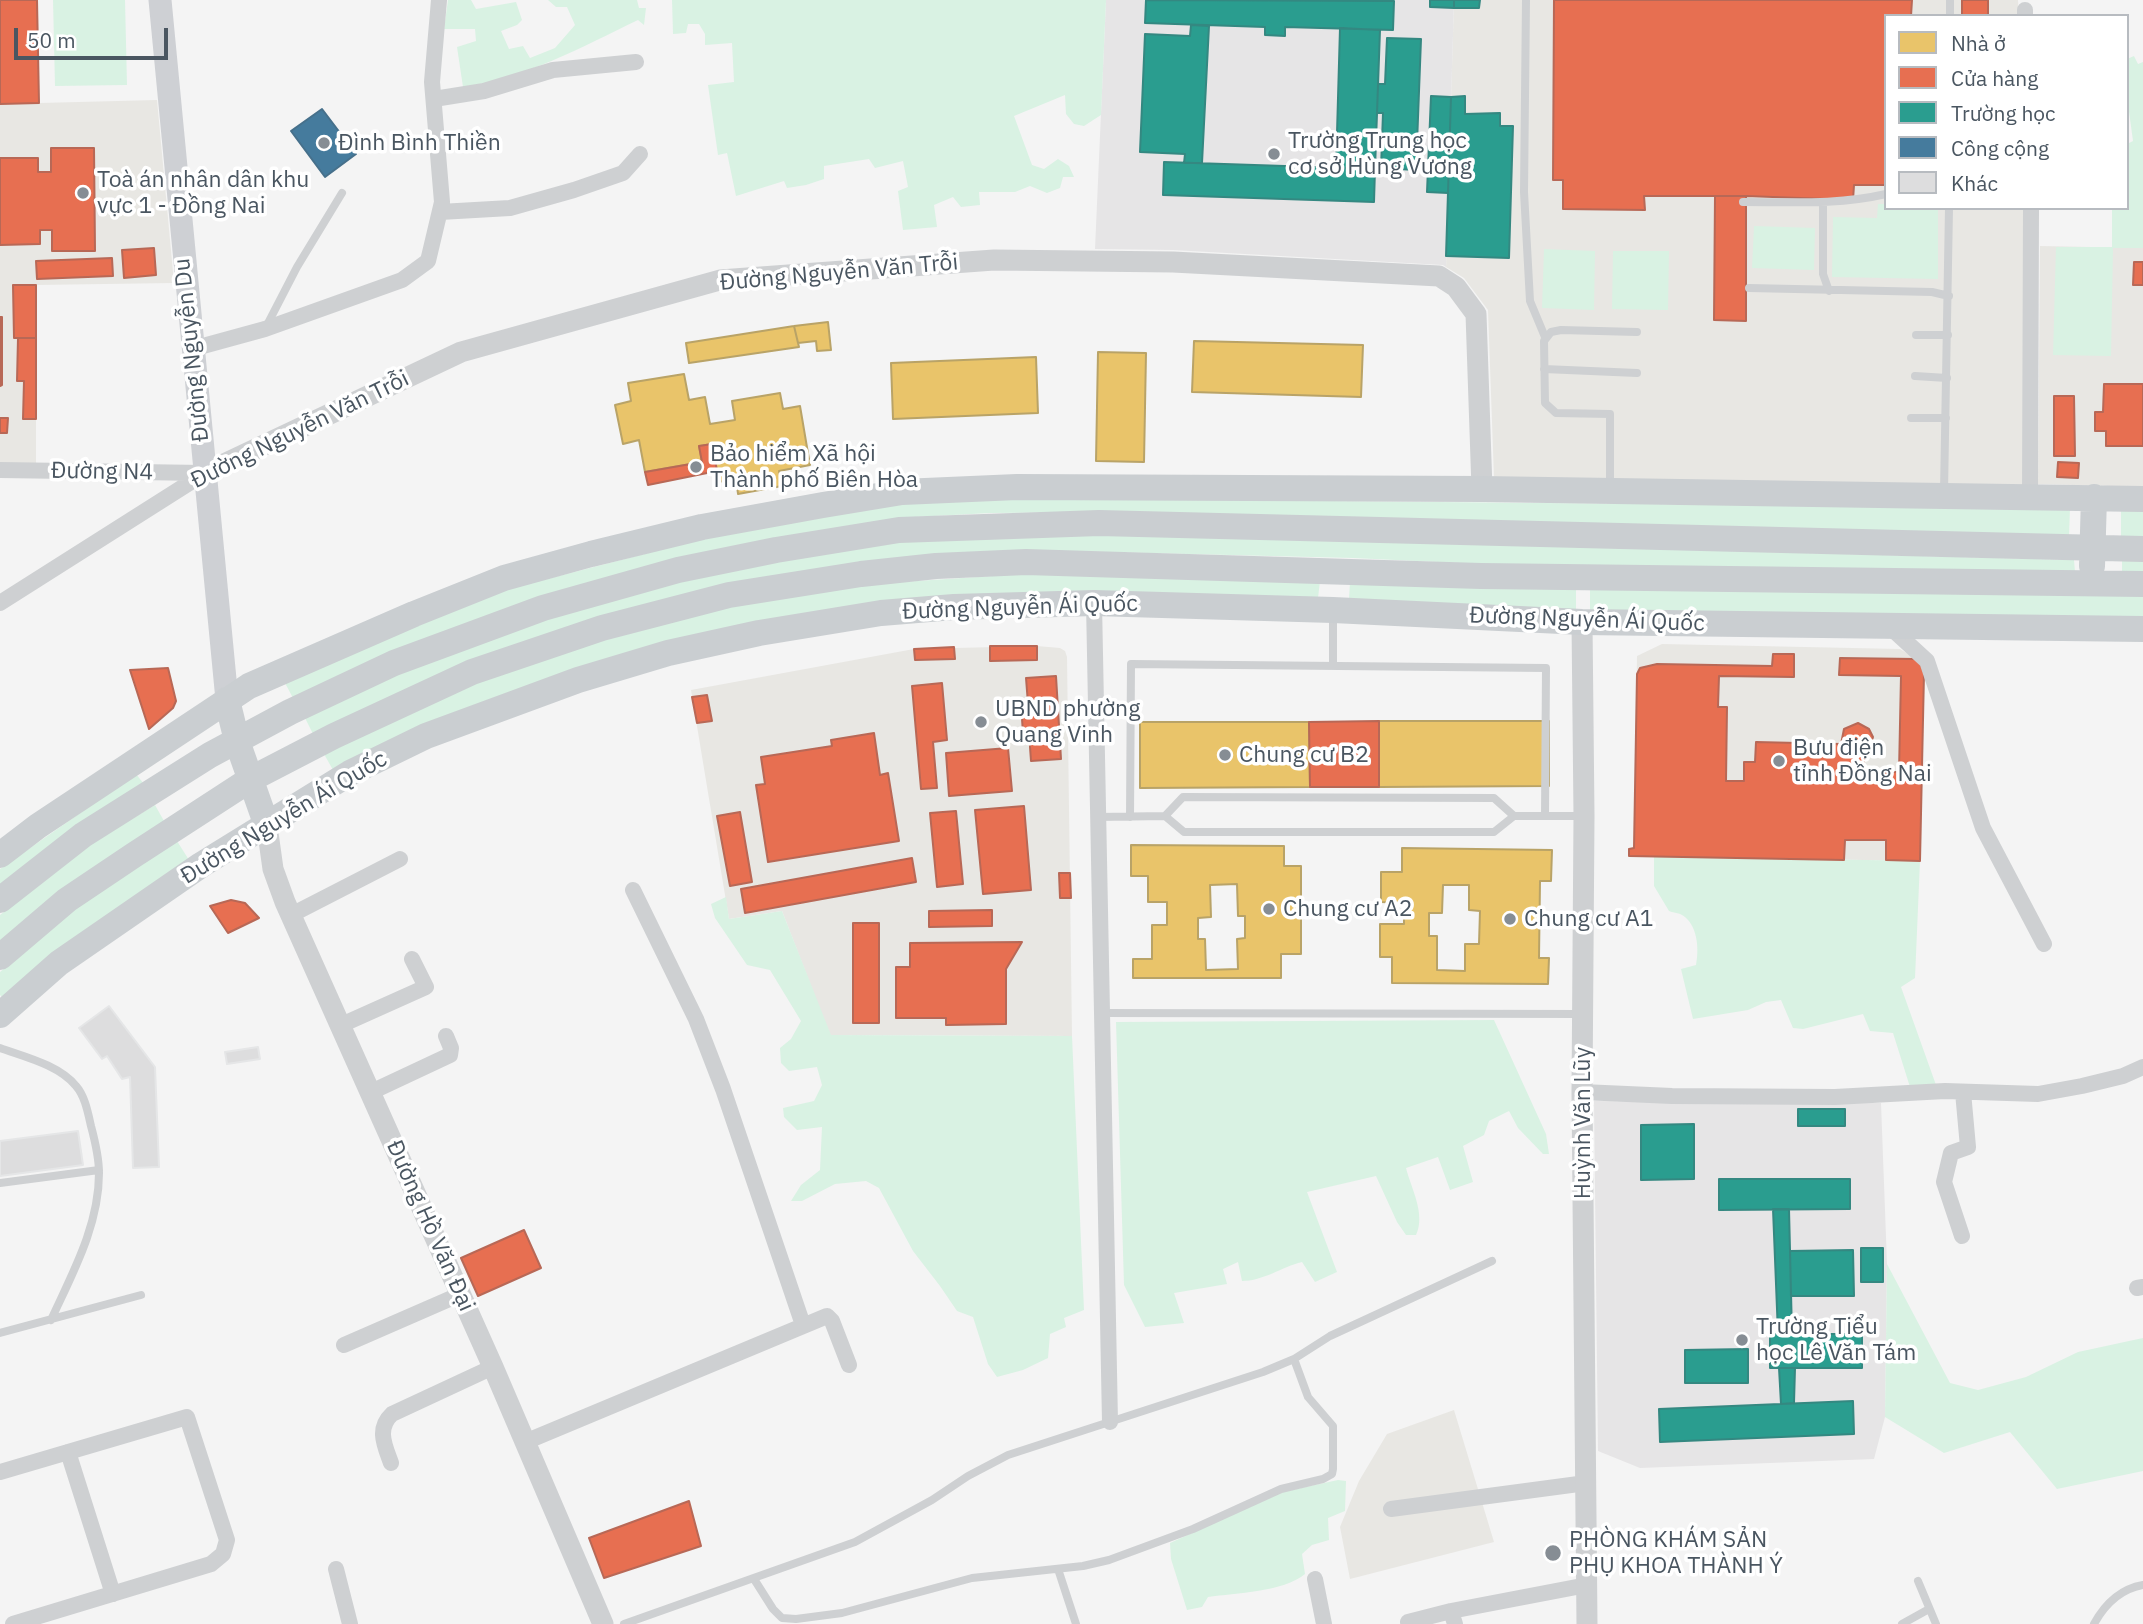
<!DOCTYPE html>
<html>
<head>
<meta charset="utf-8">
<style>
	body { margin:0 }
	#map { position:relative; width:2143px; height:1624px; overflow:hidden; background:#f4f4f4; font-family:"IBM Plex Sans",sans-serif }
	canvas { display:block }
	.legend { position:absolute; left:1884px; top:14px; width:245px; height:196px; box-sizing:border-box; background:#fff; border:2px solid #b7bbc0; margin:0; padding:9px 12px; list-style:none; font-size:21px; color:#4a5661 }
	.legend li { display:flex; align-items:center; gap:14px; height:35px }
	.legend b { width:35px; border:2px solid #b7bbc0 }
	.scale { position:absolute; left:14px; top:28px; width:154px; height:32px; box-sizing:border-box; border:4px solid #4a5661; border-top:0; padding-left:9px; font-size:21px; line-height:24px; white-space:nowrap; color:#4a5661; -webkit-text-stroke:5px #fff; paint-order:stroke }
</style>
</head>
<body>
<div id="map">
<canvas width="2143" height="1624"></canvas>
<ul class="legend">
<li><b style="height:19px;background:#e9c46a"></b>Nhà ở</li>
<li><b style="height:19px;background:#e76f51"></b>Cửa hàng</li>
<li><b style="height:19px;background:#2a9d8f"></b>Trường học</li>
<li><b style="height:19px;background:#457b9d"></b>Công cộng</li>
<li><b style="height:19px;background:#ddddde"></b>Khác</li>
</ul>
<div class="scale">50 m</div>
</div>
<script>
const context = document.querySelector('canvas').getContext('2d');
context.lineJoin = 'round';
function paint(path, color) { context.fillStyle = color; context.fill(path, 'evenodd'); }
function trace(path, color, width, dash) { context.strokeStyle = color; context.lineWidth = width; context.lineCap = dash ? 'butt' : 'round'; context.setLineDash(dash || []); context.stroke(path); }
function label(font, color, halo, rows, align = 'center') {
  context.font = font + ' "IBM Plex Sans",sans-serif'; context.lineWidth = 7; context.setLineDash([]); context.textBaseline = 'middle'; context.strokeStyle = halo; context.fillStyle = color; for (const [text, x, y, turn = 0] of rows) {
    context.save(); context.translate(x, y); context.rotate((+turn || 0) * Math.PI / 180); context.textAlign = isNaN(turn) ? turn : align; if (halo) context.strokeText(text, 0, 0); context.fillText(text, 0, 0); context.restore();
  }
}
paint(new Path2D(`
	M1454 0H2018L2019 16H1886V208H2024V485L1494 478 1488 310 1464 278 1446 267Z
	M157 100 174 283 36 285V464L0 463V104Z
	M2040 246 2143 248V487L2038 484Z
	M1662 644 1900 649 1916 659 1924 673 1920 861 1629 856 1634 848 1637 656Z
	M1037 646 1060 648 1065 651 1067 657 1072 1036 830 1035 782 911 729 919 691 690 914 649Z
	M1454 1410 1494 1542 1350 1579 1340 1527 1359 1481 1387 1434Z`), '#e8e7e3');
paint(new Path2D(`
	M1106 0H1454L1446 267 1443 265 1173 250 1095 249Z
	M1594 1101 1881 1103 1887 1264 1885 1417 1874 1459 1640 1468 1598 1451Z`), '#e6e5e6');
paint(new Path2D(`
	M53 0H125L127 85 55 86Z
	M448 0H471L476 9 516 2 522 20 517 25 501 31 509 49 523 46 530 58 555 48 575 25 567 7H556L548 0H637L639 8H646L644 25 638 20C582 47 526 78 463 87L457 47 476 41 475 29H444Z
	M672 0H1106L1101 115 1084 126 1074 124 1066 114 1065 95 1014 116 1032 165 1044 169 1058 159 1069 166 1074 177H1063L1060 188 1047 193 1030 186 1015 192H979L980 205 961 207 953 197 934 205 937 227 903 230 898 191 908 187 903 161 875 168 869 159 824 166V179L806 185 787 188 784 181 736 196 727 153 718 155 708 85 734 82 732 43 705 45V34L699 24H688L686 33 673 34Z
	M2134 56 2138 64 2143 62V248H2113L2111 356 2053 355 2056 247H2112V208H2127V144L2133 141 2127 97V59Z
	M1878 204H1886V208H1938V279L1832 277 1833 217 1877 218Z
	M1754 226 1815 228 1814 270 1752 268Z
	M1544 249 1595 251 1594 310 1542 308Z
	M1613 251H1669L1668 310 1612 309Z
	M1016 498 2070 508 2069 536 1123 512 990 513 897 518 790 536 293 698 285 683 390 636 508 589 703 539 904 503Z
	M2121 510H2143V538H2121Z
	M1116 535 2074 560 2075 572 1480 564 1353 558 1024 550 727 584 313 734 305 718 399 674 551 617 678 582 786 560 899 541Z
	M2122 561H2143V573H2122Z
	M1023 574 1320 581 1318 598 754 622 333 770 324 754 479 681 605 640 730 607 871 584Z
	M1350 582 1576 589V610L1349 599Z
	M1590 589 2143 596V617L1590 610Z
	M136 774 144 784 0 885V869Z
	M155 805 164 821 0 941V915L90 844Z
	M177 841 189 860 2 997 0 995V972L74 910Z
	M1654 856 1920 861 1915 978 1901 987 1936 1085 1910 1087 1893 1033 1870 1031 1863 1014 1803 1029 1793 1028 1781 1000 1766 1002 1748 1010 1693 1019 1681 969 1696 965C1699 950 1698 928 1685 917 1681 913 1674 913 1669 911L1654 886Z
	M726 897 729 919 782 911 831 1035 1072 1036 1084 1310 1064 1318 1066 1327 1050 1334 1048 1358 1023 1370 997 1377 988 1364 973 1317 957 1311 940 1286 913 1251 879 1188 866 1181 835 1184 802 1201H791L801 1185 820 1170 822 1127 797 1130 784 1117 783 1108 814 1101 822 1085 817 1067 789 1071 781 1063 780 1048 791 1039 801 1021 770 970 747 965 715 918 711 904Z
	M1494 1020 1546 1134 1549 1154H1543L1518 1128 1509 1111 1489 1121 1484 1135 1463 1146 1473 1182 1450 1190 1438 1157 1406 1168C1411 1188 1426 1214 1416 1235H1406L1397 1222 1376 1176 1307 1192 1337 1272 1315 1282 1302 1262C1282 1267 1263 1281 1242 1281L1238 1262 1223 1269 1227 1284 1174 1293 1184 1323 1145 1327 1124 1285 1116 1022Z
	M1887 1264 1950 1383 1978 1390 2026 1377 2078 1352 2143 1338V1471L2057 1489 2010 1432 1944 1453 1885 1417Z
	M1338 1480 1346 1481 1345 1511 1328 1518 1329 1540 1312 1545 1302 1554 1305 1574C1283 1592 1236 1593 1208 1597L1202 1607 1187 1610 1171 1559 1170 1543 1283 1492Z`), '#d9f2e3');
const homes = new Path2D(`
	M828 322 831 350 817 351 816 341 798 343 794 326Z
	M794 326 799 347 689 363 686 343Z
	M1194 341 1363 345 1361 397 1192 392Z
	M1098 352 1146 353 1144 462 1096 461Z
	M1036 357 1038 413 893 419 891 363Z
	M684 374 689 400 705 397 710 424 735 420 732 401 780 393 783 409 800 406 810 465 779 471 782 486 738 494 736 478 719 482 712 444 699 446 702 462 645 472 639 440 623 444 615 405 631 401 628 383Z
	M1379 721H1549V786L1379 787Z
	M1140 722H1309L1310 787 1140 788Z
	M1131 845 1284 846V866H1301V954H1281V978H1133V959H1152V925H1167V902H1148V876H1131ZM1237 884 1238 916H1245V938L1237 939 1238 969 1206 970 1205 939H1198V918L1211 917 1210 885Z
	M1402 848 1552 850 1551 881H1540L1539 958H1549L1548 984 1392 983V957H1380V924H1404V903L1381 902V872H1402ZM1443 885H1469V910L1480 911 1479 944H1465V971L1437 970V936H1429V913H1442Z`);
paint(homes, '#e9c46a');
trace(homes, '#b9a367', 2);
const shops = new Path2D(`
	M0 0H37L39 103 0 104Z
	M1554 0H1912L1911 16H1886V185H1854L1853 200 1746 196H1644L1645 210 1563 209V180H1553Z
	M1962 0H1988V16H1962Z
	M51 148H94L95 251H52V230H40V244L0 245V158H38V172H51Z
	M1715 196H1746V321L1714 320Z
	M154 248 156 275 124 278 122 250Z
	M112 258 113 276 37 279 36 261Z
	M2134 262H2143V285H2133Z
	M13 285H36V338H14Z
	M0 317H2V385L0 386Z
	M18 338H36V419H23L24 381H17Z
	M2104 384H2143V446H2106V431H2095V412H2103Z
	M2054 396H2074L2075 456H2054Z
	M0 418H8L7 433H0Z
	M712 444 717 471 648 485 645 472 702 462 699 446Z
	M2058 462 2079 463 2078 478 2057 477Z
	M990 646H1037V660L990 661Z
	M954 647 955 659 915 660 914 649Z
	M1773 654H1794V677L1719 676 1718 707H1727L1726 781H1744V762H1755L1756 742 1841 744 1844 729 1858 723 1869 729 1873 737 1870 747 1864 753V772H1899L1901 676 1839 675 1840 658 1916 659 1920 662 1924 673 1920 861 1886 860V840H1845L1844 860 1629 856V849L1634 848 1637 674 1640 668 1657 664 1772 666Z
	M168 668 176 701 173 708 149 729 130 670Z
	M1056 676 1061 759 1031 761 1029 733H1023L1021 705 1028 704 1026 678Z
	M942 683 947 740 933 742 937 788 921 789 912 686Z
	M707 695 712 721 697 723 692 697Z
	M1379 721V787H1310L1309 722Z
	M874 733 880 775 888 773 899 841 768 862 756 785 765 784 761 757 832 746 831 740Z
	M1008 748 1012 791 949 796 946 753Z
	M1024 806 1031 890 983 894 975 810Z
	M956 811 963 884 937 887 930 813Z
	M740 812 752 882 730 886 717 816Z
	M912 858 916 882 745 913 741 889Z
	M1059 873H1070L1071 898H1060Z
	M231 900 245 903 259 918 228 933 210 906Z
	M992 910V926L929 927V911Z
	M853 923H879V1023H853Z
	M1022 942 1006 969V1024L946 1025V1018H896V967H910V943Z
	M524 1230 541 1268 478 1296 461 1258Z
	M689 1501 701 1546 604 1578 589 1538Z`);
paint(shops, '#e76f51');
trace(shops, '#b86856', 2);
const schools = new Path2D(`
	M1146 0 1394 1 1393 30 1285 27V36L1265 35V27L1145 23Z
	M1430 0H1454V8L1430 7Z
	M1454 0H1480L1479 8H1454Z
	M1191 25 1209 26 1202 163H1184L1185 154 1140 152 1145 34 1190 36Z
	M1340 28 1380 30 1375 169 1336 168Z
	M1387 38 1421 39 1416 170 1381 168 1383 113H1377L1378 84H1385Z
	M1431 96 1451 97 1448 193 1427 192Z
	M1465 96V114L1500 113V126H1513L1509 258 1446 256 1451 97Z
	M1164 162 1375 169 1374 202 1163 195Z
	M1798 1109H1845V1126H1798Z
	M1694 1124V1179L1641 1180V1125Z
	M1719 1179H1850V1209L1719 1210Z
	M1773 1209H1789L1792 1334H1778Z
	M1861 1248H1883V1282H1861Z
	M1853 1250 1854 1296H1791L1790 1251Z
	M1770 1334H1862V1368H1770Z
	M1748 1349V1383H1685V1350Z
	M1779 1368H1795L1794 1403 1781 1404Z
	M1853 1401 1854 1434 1660 1442 1659 1409Z`);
paint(schools, '#2a9d8f');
trace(schools, '#348881', 2);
const public = new Path2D(`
	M322 109 356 154 325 177 291 131Z`);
paint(public, '#457b9d');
trace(public, '#46708b', 2);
const building = new Path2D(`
	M109 1006 155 1067 159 1167 133 1168 130 1077 122 1079 107 1056 102 1059 79 1028Z
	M258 1047 260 1059 227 1064 225 1052Z
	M78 1131 83 1165 0 1176V1141Z`);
paint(building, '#ddddde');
trace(building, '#e5e6e7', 2);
trace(new Path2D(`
	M1526 0 1524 192 1530 301 1545 337
	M1950 16V0
	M1743 202C1791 202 1839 205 1886 194
	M1823 202V274L1829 291
	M1749 288 1932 292 1949 296
	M266 327 297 267 342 193
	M1916 335H1948
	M1544 369 1637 373
	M1915 376 1947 378
	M1911 418H1946
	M1610 486V414L1556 413 1545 403 1544 341 1551 332 1561 330 1637 332
	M1944 492 1949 208
	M1333 665V613
	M1165 816 1183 797 1494 798 1514 816H1584
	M1098 817 1165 816 1184 832H1494L1514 816
	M1130 817 1131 664 1546 668 1545 816
	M1101 1013 1581 1014
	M0 1048C25 1057 59 1065 76 1086 85 1096 88 1113 91 1126 95 1141 99 1158 99 1173 99 1226 72 1274 51 1320
	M0 1183 99 1170
	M0 1333 141 1295
	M1058 1569 1076 1624
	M754 1579 773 1609 782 1618 796 1619 842 1613 972 1578 1083 1566 1109 1560 1193 1529 1281 1489 1323 1479 1332 1474 1333 1469V1426L1308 1397 1294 1359
	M1918 1581 1936 1624
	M624 1624 855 1542 932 1500 968 1476 1008 1455 1263 1372 1294 1359 1330 1336 1492 1261
	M1902 1624 1929 1609
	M2094 1624C2105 1604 2120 1589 2143 1585`), '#ced0d2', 8);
trace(new Path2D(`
	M2025 10V16
	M434 99 484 91 553 70 636 62
	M440 212 510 208 574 190 623 173 640 154
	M192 349 265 329 402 280 428 261 442 202 432 82 439 0
	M0 470 204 473
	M2030 496 2031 208
	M0 603 205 473
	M1094 603 1110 1422
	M1890 627 1927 661 1983 828 2044 944
	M633 890 696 1019 723 1089 803 1325
	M291 915 400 859
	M339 1026 426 987 412 959
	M1582 1092 1672 1096 1835 1097 1945 1091 2038 1094 2082 1086 2123 1076 2143 1067
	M369 1093 450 1055 451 1048 446 1036
	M1962 1236 1944 1182 1951 1153 1968 1147 1963 1092
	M2137 1288 2143 1287
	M344 1345 461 1294
	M525 1442 827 1316 832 1321 849 1365
	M68 1452 113 1594
	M391 1463C385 1446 376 1429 392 1414L493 1367
	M0 1472 187 1417 227 1540 223 1554 211 1564 13 1624
	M1391 1509 1586 1483
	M336 1569 350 1624
	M1315 1579 1324 1624
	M1409 1624 1408 1622 1451 1611
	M1455 1624 1451 1611 1587 1585`), '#ced0d2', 16);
trace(new Path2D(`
	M205 473 461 352 720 280 994 260 1173 262 1439 276 1456 287 1476 314 1482 489
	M1582 622 1584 816 1582 1092 1587 1624
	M267 826 273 869 285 902 493 1367 603 1624`), '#ced0d2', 21);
trace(new Path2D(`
	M160 0 227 700`), '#ced0d4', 23);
trace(new Path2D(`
	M2092 566 2094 497
	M227 700 237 741 267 826
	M0 855 38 826 249 686 414 614 504 578 591 554 702 527 823 505 902 492 1017 487 1482 489 2143 499
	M0 900 83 835 210 755 290 712 394 663 543 608 678 570 776 550 899 530 1099 523 2143 549
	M0 957 67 900 134 855 251 779 334 736 472 672 602 628 729 595 861 574 936 566 1026 562 1481 576 2143 584
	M0 1015 59 963 201 865 350 773 426 736 578 680 668 653 759 633 881 613 954 607 1094 603 1333 610 1582 622 2143 629`), '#caced1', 26);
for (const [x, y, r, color] of [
	[324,143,7,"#868d94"],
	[1274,154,7,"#868d94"],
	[83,193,7,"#868d94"],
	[696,467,7,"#868d94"],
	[981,722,7,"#868d94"],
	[1225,755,7,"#868d94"],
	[1779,761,7,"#868d94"],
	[1269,909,7,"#868d94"],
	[1510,919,7,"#868d94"],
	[1742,1340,7,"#868d94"],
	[1553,1553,9,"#868d94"]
]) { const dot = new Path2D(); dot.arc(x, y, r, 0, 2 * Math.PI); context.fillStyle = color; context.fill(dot); trace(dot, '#fff', 2.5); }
label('23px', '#4a5661', '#fff', [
	["Trường Trung học",1288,141],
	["cơ sở Hùng Vương",1288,167],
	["Đình Bình Thiền",338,143],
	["Toà án nhân dân khu",97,180],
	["vực 1 - Đồng Nai",97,206],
	["Bảo hiểm Xã hội",710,454],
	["Thành phố Biên Hòa",710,480],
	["UBND phường",995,709],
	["Quang Vinh",995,735],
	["Bưu điện",1793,748],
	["tỉnh Đồng Nai",1793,774],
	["Chung cư B2",1239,755],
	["Chung cư A2",1283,909],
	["Chung cư A1",1524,919],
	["Trường Tiểu",1756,1327],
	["học Lê Văn Tám",1756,1353],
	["PHÒNG KHÁM SẢN",1569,1540],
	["PHỤ KHOA THÀNH Ý",1569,1566]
], 'left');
label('23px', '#4a5661', '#fff', [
	["Đường Nguyễn Văn Trỗi",839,273,-5],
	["Đường Nguyễn Du",192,350,-96],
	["Đường Nguyễn Văn Trỗi",300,430,-26],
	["Đường N4",102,472,1],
	["Đường Nguyễn Ái Quốc",1020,608,-2],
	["Đường Nguyễn Ái Quốc",1587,620,2],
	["Đường Nguyễn Ái Quốc",284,818,-31],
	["Huỳnh Văn Lũy",1583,1123,-90],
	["Đường Hồ Văn Đại",430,1226,66]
]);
</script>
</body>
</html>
